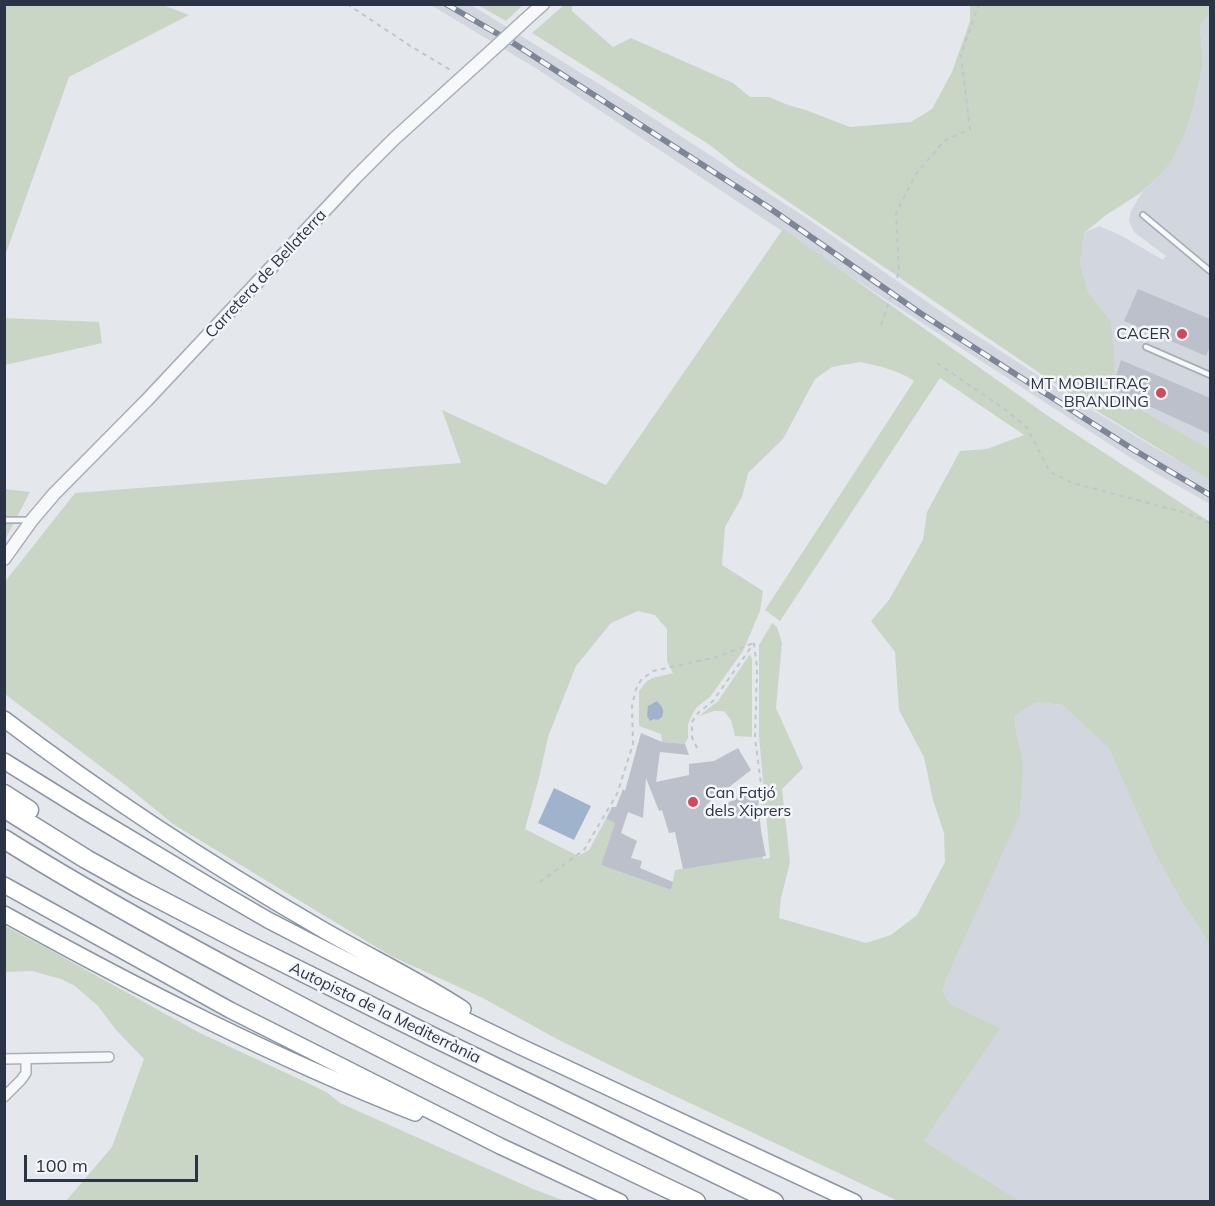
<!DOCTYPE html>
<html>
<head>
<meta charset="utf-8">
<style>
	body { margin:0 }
	#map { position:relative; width:1215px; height:1206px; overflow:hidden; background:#e4e7ec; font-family:Mulish,sans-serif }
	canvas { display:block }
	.frame { position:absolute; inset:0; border:6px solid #2b3445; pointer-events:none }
	.scale { position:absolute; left:24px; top:1155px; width:174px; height:27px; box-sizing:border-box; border:3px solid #2b3445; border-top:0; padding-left:8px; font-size:18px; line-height:21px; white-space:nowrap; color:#2b3445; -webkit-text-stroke:4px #f4f6f9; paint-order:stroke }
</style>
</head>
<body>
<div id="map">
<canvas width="1215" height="1206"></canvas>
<div class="frame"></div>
<div class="scale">100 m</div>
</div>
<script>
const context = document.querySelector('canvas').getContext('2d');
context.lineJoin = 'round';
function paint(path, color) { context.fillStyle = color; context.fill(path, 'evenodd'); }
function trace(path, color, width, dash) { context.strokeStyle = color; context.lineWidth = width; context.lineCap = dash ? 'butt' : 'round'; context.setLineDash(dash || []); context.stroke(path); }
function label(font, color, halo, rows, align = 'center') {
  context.font = font + ' Mulish,sans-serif'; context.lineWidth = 5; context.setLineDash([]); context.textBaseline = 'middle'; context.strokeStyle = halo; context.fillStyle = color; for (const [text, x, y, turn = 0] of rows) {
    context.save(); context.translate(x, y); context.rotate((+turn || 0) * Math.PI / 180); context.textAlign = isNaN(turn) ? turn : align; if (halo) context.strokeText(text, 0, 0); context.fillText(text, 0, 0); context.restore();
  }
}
paint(new Path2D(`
	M431 5H471L633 105 808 219 959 324 1082 404 1154 447 1210 479V504L1145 467 885 299 537 69Z
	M1210 12V449L1117 396 1102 390 1111 321 1088 292 1080 263 1084 233 1099 226 1120 235 1163 260 1166 256 1134 232 1129 221 1131 211 1143 191 1156 179 1171 163 1184 136 1194 106 1203 64 1200 26Z
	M1036 702 1063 705 1088 723 1109 748 1124 769 1158 859 1182 902 1210 945V1201H1020L924 1141 1001 1028 950 1004 943 991 946 979 1023 761 1016 731 1015 716Z`), '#d2d6de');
paint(new Path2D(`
	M5 4 163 5 189 15 69 77 5 256Z
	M478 5 523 4V5L506 21Z
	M564 5H572V11L613 47 631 38 733 83 750 97H769L788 105 806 110 850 127 911 122 932 109 952 72 970 21V5H1210V12L1200 26 1203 64 1194 106 1184 136 1171 163 1156 179 1139 194 1106 215 1084 233 1080 263 1088 292 1111 321 1115 375 1102 390 1117 396 1210 449V480L1079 400 736 166 710 145 532 33Z
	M783 229 1051 418 1210 522V945L1182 902 1158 859 1109 748 1063 705 1036 702 1015 716 1016 731 1023 761 1020 814 946 979 943 991 950 1004 1001 1028 924 1141 1020 1201H898L624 1072 555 1038 483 998 391 956 173 824 128 787 5 694 4 583 75 493 461 463 442 410 606 485ZM860 362C878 366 899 370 914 381L765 610 780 621 940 378 1024 435 987 449 960 451 927 512 923 540 889 600 871 621 895 652 899 710 924 757 933 800 944 833 945 862 917 915 891 935 866 943 779 918 781 898 790 862 782 789 803 768 776 708 782 643 777 627 772 623 759 645V736L770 858 763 859V856L675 870 671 890 601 865 615 823 606 819 589 850 578 856 525 829 540 774 548 737 576 666 611 623 638 611 655 615 667 629V662L673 673 653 678 647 681 639 691V726L661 734 662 742 685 744 688 738V725L691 717 697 707 710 697 743 651 760 611 763 591 722 565 725 527 742 497 748 473 783 439 815 379 832 367Z
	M5 318 99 322 102 343 5 365Z
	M5 489 30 492 5 540Z
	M750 654 752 659V737L735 736 731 720 724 711H714L699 716 718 701Z
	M5 926 50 950 198 1032 314 1086 328 1093 340 1103 533 1189 565 1201H66L112 1147 144 1059 117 1031 98 1006 75 986 61 979 32 971 5 972Z`), '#c9d6c5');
paint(new Path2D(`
	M657 701C662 707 665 709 662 717L658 720 654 719 650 721 647 716 648 706Z
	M554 788 591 806 574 840 538 823Z`), '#9fb4cc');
paint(new Path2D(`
	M1138 289 1210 319V346L1206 356 1124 321Z
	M1121 360 1210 398V434L1112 389Z
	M641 733 662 742 685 744 689 755 660 752 656 782 689 775V764L714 761 738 748 751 770 706 805 711 813 757 786 761 831 766 856 683 869 675 832 669 833 662 810 659 811 646 778 643 818 628 812 621 833 637 841 631 858 642 861 640 868 673 882 671 890 601 865 615 823 606 819 612 807H616L623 789 625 791Z`), '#bbc0ca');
const service = new Path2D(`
	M1143 215 1210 271
	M1146 347 1210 375V374
	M4 520H30`);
const minor = new Path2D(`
	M4 1059 109 1057
	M4 1097 21 1080 26 1073V1059`);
const tertiary = new Path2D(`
	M524 21 543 4
	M4 559 32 520 54 494 147 400 355 178 394 139 499 44`);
const trunk = new Path2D(`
	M4 719C105 796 211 865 320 928 368 956 417 979 463 1009
	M4 761 83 810 213 888 268 920 326 950 424 1000 517 1045 854 1202
	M4 885 230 1010 500 1146 620 1202
	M4 914C138 988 273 1057 415 1113`);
const motorway = new Path2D(`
	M4 794 29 810
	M4 808 86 859 138 888 242 942 431 1036 774 1202
	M4 839C85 890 169 936 253 981 399 1059 546 1131 696 1202`);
trace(service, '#a9aeb7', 8);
trace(minor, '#a9aeb7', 12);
trace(tertiary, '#a9aeb7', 15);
trace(trunk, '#8b94a3', 18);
trace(motorway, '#8b94a3', 21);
trace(new Path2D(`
	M347 4 409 45 452 71
	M897 278 899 272 896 213 916 174 944 141 970 129 961 55 979 4
	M881 325 892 293
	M937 363 1006 410 1027 428 1050 472 1073 483 1186 513 1210 523
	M754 643 757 668 755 738 764 807
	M697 748 692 737V722L698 713 713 701 754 643
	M540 882 584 850 617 794 633 744 632 706 636 689 641 680 653 671 717 657 754 643`), '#c2c5cb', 2, [4.5, 4.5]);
trace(service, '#f7f8fa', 4.5);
trace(minor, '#f7f8fa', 9);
trace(tertiary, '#f7f8fa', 12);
trace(trunk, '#fff', 15);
trace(motorway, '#fff', 18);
const rail = new Path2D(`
	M446 4 510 41 768 207 920 313 1134 450 1210 495`);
trace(rail, '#7d8696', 6);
trace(rail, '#f4f6f9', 4, [11]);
const tertiaryBridge = new Path2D(`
	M499 44 524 21`);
trace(tertiaryBridge, '#a9aeb7', 15, []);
trace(tertiaryBridge, '#f7f8fa', 12);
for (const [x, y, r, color] of [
	[1182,334,6,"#d1495b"],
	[1161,393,6,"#d1495b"],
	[693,802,6,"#d1495b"]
]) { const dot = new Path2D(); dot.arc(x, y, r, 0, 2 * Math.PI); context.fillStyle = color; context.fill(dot); trace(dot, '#f4f6f9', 2); }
label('16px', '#2b3445', '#f4f6f9', [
	["Carretera de Bellaterra",266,274,-47],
	["Autopista de la Mediterrània",385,1013,26]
]);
label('16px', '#2b3445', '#f4f6f9', [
	["CACER",1170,334],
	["MT MOBILTRAÇ",1149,384],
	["BRANDING",1149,402],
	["Can Fatjó",705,793,"left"],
	["dels Xiprers",705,811,"left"]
], 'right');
</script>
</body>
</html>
